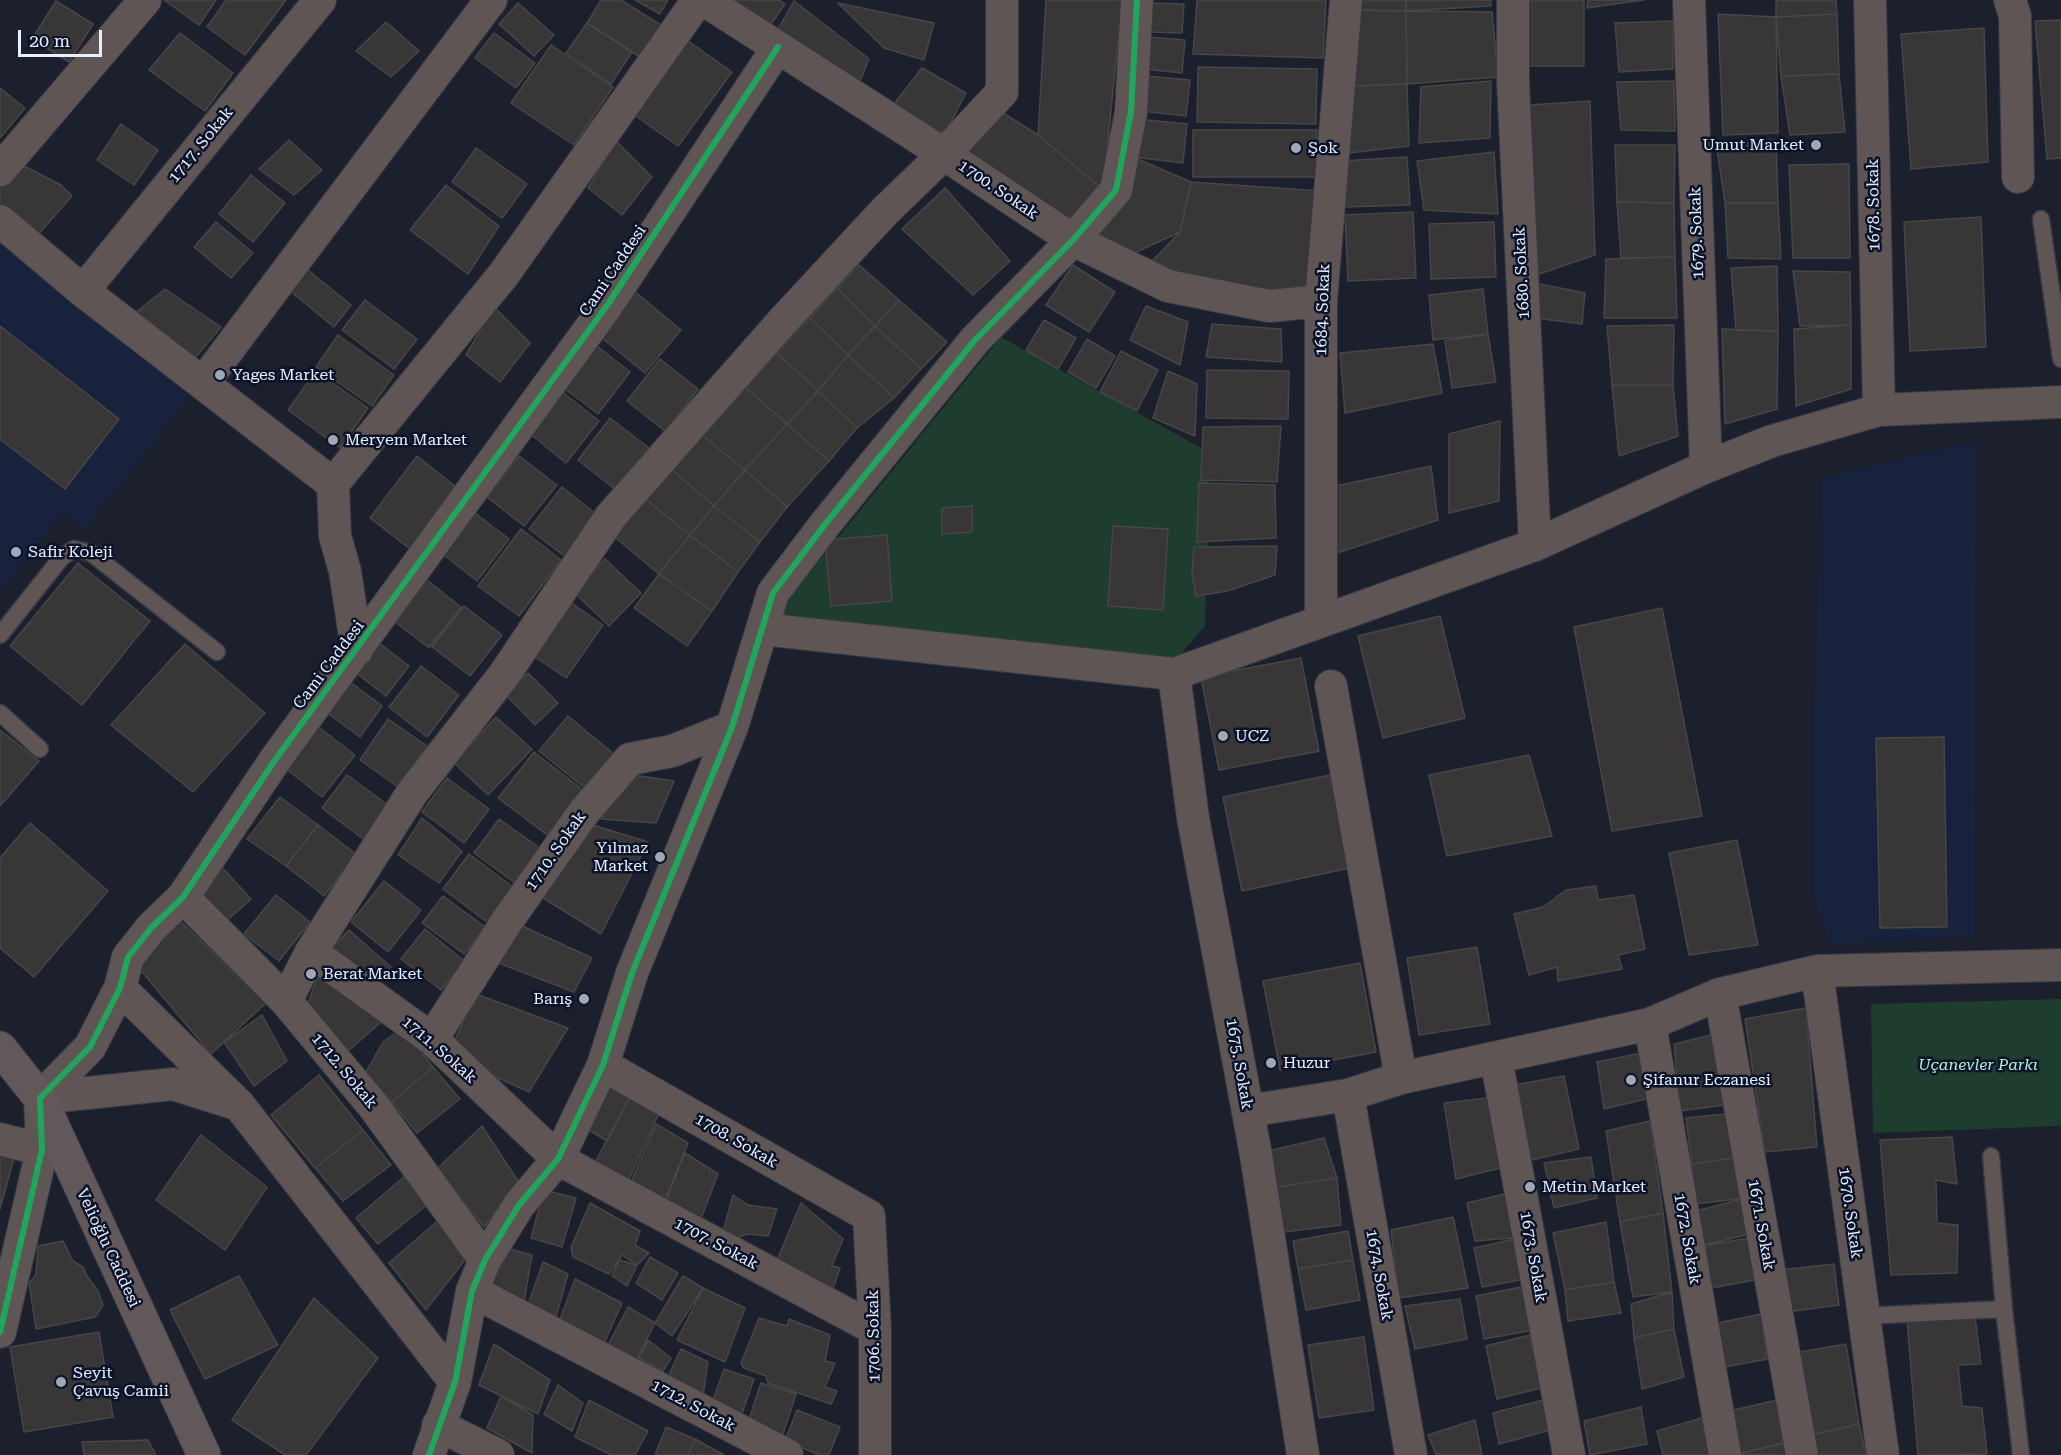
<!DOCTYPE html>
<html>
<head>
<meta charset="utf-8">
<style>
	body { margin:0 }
	#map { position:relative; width:2061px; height:1455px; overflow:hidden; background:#1b202c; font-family:"Roboto Serif",serif }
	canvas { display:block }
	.scale { position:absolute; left:18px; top:30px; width:84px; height:27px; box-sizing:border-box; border:3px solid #e8efff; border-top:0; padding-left:8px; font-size:18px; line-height:21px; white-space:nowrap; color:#e8efff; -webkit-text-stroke:4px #0b1329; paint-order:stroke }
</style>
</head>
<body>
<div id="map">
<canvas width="2061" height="1455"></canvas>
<div class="scale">20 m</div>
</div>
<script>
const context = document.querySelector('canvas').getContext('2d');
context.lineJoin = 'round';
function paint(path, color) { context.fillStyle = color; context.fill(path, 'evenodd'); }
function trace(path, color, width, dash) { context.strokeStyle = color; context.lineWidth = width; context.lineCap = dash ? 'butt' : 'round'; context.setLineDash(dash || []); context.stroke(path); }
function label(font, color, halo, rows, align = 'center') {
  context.font = font + ' "Roboto Serif",serif'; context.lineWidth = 5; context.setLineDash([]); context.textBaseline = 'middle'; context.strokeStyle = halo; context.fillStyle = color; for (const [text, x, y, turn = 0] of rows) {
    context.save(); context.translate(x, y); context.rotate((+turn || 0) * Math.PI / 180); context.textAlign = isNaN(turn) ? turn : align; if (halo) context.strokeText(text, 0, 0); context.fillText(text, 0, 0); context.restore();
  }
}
paint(new Path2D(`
	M0 242 190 397 84 530 63 513 0 592Z
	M1976 441 1974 937 1830 944 1814 899 1813 735 1822 477Z`), '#18223c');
paint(new Path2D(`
	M1001 337 1210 453 1205 626 1161 677 770 636 788 599Z
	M2061 999V1126L1873 1133 1871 1004Z`), '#1e3d2f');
const building = new Path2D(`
	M164 0H216L199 25Z
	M226 0H286L245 55 207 27Z
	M601 0H621L664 27 643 59 587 23Z
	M635 0H668L660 14Z
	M723 0H779L785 4 767 30Z
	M1046 0H1122L1103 190 1038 135Z
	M1197 0H1326L1323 58 1193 54Z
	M1347 0H1406V11L1345 10Z
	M1406 0H1491V6L1406 11Z
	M1525 0H1584V66H1527Z
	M1588 0H1643L1587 8Z
	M1776 0H1836L1837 14 1776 17Z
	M56 1 93 24 69 62 32 39Z
	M794 1 869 59 860 81 774 36Z
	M518 3 554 35 534 56 499 24Z
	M838 3 934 23 924 60 884 48Z
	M1150 3 1184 4 1182 33 1149 32Z
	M1345 10 1406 11 1407 84 1353 86Z
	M1406 11 1492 12 1498 77 1407 84Z
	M1718 14 1776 17 1778 133 1723 135Z
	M1837 14 1839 74 1781 76 1776 17Z
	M2061 20V158L2047 159 2035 21Z
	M1673 21V69L1619 72 1615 23Z
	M386 22 419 51 391 77 356 51Z
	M587 23 632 52 611 84 566 53Z
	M1984 28 1988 162 1911 169 1901 34Z
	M180 33 233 73 205 111 149 70Z
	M494 33 535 63 516 88 475 58Z
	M1148 37 1185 40 1182 73 1144 69Z
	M684 38 732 72 678 146 630 112Z
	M551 45 613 87 574 145 511 103Z
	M1198 67 1317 69 1316 124 1197 122Z
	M922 68 966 93 942 139 890 109Z
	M1839 74 1845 132 1790 135 1781 76Z
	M1146 76 1190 80 1186 116 1143 111Z
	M1491 81 1490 138 1419 143 1421 87Z
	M1674 81 1675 131 1621 130 1617 82Z
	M1407 84 1409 146 1349 153 1353 86Z
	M0 88 25 108 0 138Z
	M1590 101 1595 255 1539 274 1514 106Z
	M1000 111 1038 135 1103 190 1072 225 958 150Z
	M1137 119 1187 124 1183 163 1133 157Z
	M121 124 158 150 134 185 97 160Z
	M1193 130H1317V177H1193Z
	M289 140 322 170 294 195 259 169Z
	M1776 140 1778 203H1725L1716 142Z
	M616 141 652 177 622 215 588 188Z
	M1615 145H1675L1674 203 1617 202Z
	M476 148 527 184 502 218 452 182Z
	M1494 152 1498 214 1424 210 1417 161Z
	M1133 157 1191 182 1180 232 1132 254 1096 240Z
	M1407 157 1410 205 1344 207 1342 161Z
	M14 161 61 185 72 196 36 237 0 208V184Z
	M1849 164 1850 258H1793L1789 165Z
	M251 175 285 203 253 242 219 214Z
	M1191 182 1321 191 1312 302 1247 301 1181 277 1153 260 1180 232Z
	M446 185 499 226 468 274 410 230Z
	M945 188 1010 261 973 295 902 229Z
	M1617 202 1674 203 1675 257 1621 258Z
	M1725 203H1778L1781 259 1728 258Z
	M1413 212 1416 278 1348 281 1345 215Z
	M1981 217 1986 347 1910 351 1904 222Z
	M216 222 253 253 231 278 194 247Z
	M1494 222 1496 277 1431 279 1429 224Z
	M1675 257 1677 318H1604L1606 259Z
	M302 265 351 305 334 327 284 286Z
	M859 265 899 300 875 326 837 288Z
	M1073 265 1115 292 1089 332 1046 305Z
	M1777 266 1778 331 1736 330 1731 268Z
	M1793 271 1850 272 1851 325 1800 326Z
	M1535 283 1585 293 1582 324 1535 318Z
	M837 288 875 326 848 355 810 318Z
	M165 289 221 327 190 364 129 318Z
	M1483 289 1488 334 1433 340 1429 295Z
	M633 290 681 330 645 373 597 334Z
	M365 300 417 339 394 369 342 330Z
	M899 300 947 342 921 369 875 326Z
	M1146 306 1188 322 1180 365 1130 340Z
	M494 307 530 343 500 382 466 355Z
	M810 318 848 355 818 391 777 353Z
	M1044 320 1076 338 1058 369 1026 350Z
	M1212 324 1281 329 1282 362 1206 357Z
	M1674 325 1673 385H1612L1607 326Z
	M1851 325V389L1796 406 1794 329Z
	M0 326 119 419 65 489 0 439Z
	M875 326 921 369 894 398 848 355Z
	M1722 329 1778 331 1777 409 1725 424Z
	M1488 334 1496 382 1452 388 1445 341Z
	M338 335 394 375 372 406 316 367Z
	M1087 339 1115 356 1096 388 1068 372Z
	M593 343 630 372 598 414 560 385Z
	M1433 344 1442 393 1345 413 1340 353Z
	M1121 351 1158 370 1137 411 1100 392Z
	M777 353 818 391 787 424 746 388Z
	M848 355 894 398 857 428 818 391Z
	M660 359 698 389 665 431 627 401Z
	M1207 370 1289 371 1288 419 1206 418Z
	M316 371 368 408 340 448 288 410Z
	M1168 371 1197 384 1195 436 1153 418Z
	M1612 385H1673L1678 436 1619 456Z
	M746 388 787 424 745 470 703 436Z
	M561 391 599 421 566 463 529 433Z
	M818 391 857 428 829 461 787 424Z
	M610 418 649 448 616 490 578 460Z
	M1500 421 1499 501 1449 513V434Z
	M787 424 829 461 787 507 745 470Z
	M1281 426 1277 482 1201 480 1203 427Z
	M703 436 745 470 714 506 671 469Z
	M417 456 461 491 414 552 370 518Z
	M519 456 557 485 524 526 487 497Z
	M1431 466 1438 520 1337 553 1336 486Z
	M671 469 714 506 690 535 644 498Z
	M745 470 787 507 760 542 714 506Z
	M1199 483 1275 485 1276 538 1197 542Z
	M562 487 600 517 567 558 529 529Z
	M644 498 690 535 659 574 611 534Z
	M714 506 760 542 738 572 690 535Z
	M972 506V532L942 534V508Z
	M471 510 509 539 477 581 439 551Z
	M1113 526 1168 529 1163 610 1108 606Z
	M521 529 561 560 519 616 478 586Z
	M690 535 738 572 712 611 659 574Z
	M887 535 892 601 831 606 825 540Z
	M1277 546 1275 575 1227 591 1196 596 1192 574 1194 547Z
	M605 559 641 593 609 626 574 592Z
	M78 563 150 621 82 705 10 646Z
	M659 574 712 611 687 646 634 608Z
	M423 577 461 607 429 648 391 619Z
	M569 601 603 625 566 678 532 655Z
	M464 606 502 635 470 676 432 647Z
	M1662 608 1702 816 1612 831 1574 627Z
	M1440 616 1465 718 1383 738 1358 636Z
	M374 639 409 666 386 696 351 669Z
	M185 644 265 713 193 792 111 725Z
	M1301 658 1319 751 1219 770 1201 677Z
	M421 666 459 695 427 737 389 707Z
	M528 673 558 703 535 725 506 695Z
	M349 681 382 706 360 737 326 712Z
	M568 716 615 755 587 790 539 751Z
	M496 717 532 749 488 795 454 763Z
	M388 719 427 746 398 787 360 760Z
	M317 726 355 755 322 797 285 768Z
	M0 730 39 761 0 806Z
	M1944 737 1947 927 1880 928 1876 738Z
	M534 752 583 790 547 835 498 798Z
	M1529 755 1552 836 1447 856 1429 775Z
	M347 775 388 805 363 839 322 808Z
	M633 775 674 781 656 823 601 819Z
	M1330 775 1350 868 1242 891 1223 797Z
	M447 778 489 809 464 843 422 812Z
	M280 797 318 825 286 866 247 839Z
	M422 818 462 851 439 883 398 855Z
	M499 819 540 848 515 883 474 853Z
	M30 823 108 891 34 977 0 948V858Z
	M590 824 648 842 601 934 540 896Z
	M318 825 356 854 324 896 286 866Z
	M1737 840 1758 945 1689 955 1669 853Z
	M469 854 517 890 491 925 443 889Z
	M216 861 251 899 222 925 194 894Z
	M384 881 421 910 388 952 351 922Z
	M1596 886 1598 900 1634 895 1645 949 1618 955 1622 969 1558 981 1557 967 1529 975 1514 914 1543 907 1566 890Z
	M276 895 310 922 279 961 244 934Z
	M443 896 485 927 464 954 422 923Z
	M179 920 266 1003 211 1054 137 966Z
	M520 925 592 958 574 992 496 962Z
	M425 929 464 961 441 990 401 959Z
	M349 930 391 967 373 988 330 950Z
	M1477 947 1490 1024 1419 1035 1407 958Z
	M1360 963 1376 1052 1280 1070 1263 981Z
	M318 975 389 1015 347 1052 308 1004Z
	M476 994 568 1028 529 1092 448 1055Z
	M1806 1008 1817 1147 1765 1152 1745 1019Z
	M262 1015 287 1061 254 1086 224 1042Z
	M403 1028 433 1067 392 1102 366 1072 383 1042Z
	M1719 1033 1731 1104 1680 1111 1674 1044Z
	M1646 1052 1650 1098 1604 1109 1597 1062Z
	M603 1065 632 1093 607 1141 576 1122Z
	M433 1067 460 1099 417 1133 392 1102Z
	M319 1075 363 1130 315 1168 271 1115Z
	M1564 1076 1579 1149 1527 1161 1509 1086Z
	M632 1093 659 1113 625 1189 592 1168Z
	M1496 1097 1508 1166 1456 1179 1444 1103Z
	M1733 1113 1739 1157 1692 1164 1686 1118Z
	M1650 1121 1663 1213 1620 1222 1606 1131Z
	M656 1124 688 1143 665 1200 632 1180Z
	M482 1126 518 1181 484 1227 437 1169Z
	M363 1130 391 1165 343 1201 315 1168Z
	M201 1135 267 1187 225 1250 156 1200Z
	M1952 1137 1957 1184 1936 1180 1937 1223 1958 1225 1957 1273 1891 1275 1880 1140Z
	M1324 1138 1337 1178 1271 1188 1264 1152Z
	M685 1153 718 1174 699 1224 664 1205Z
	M0 1154 14 1158 0 1209Z
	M1591 1157 1597 1198 1554 1208 1544 1163Z
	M1739 1157 1746 1198 1695 1204 1692 1164Z
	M406 1175 428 1204 378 1244 356 1218Z
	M1337 1178 1341 1225 1284 1232 1271 1188Z
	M544 1190 576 1198 562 1247 531 1238Z
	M1513 1192 1523 1237 1475 1241 1467 1203Z
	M733 1195 748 1205 777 1209 768 1236 748 1234 720 1243Z
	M1746 1198 1753 1233 1701 1246 1696 1211Z
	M590 1203 640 1231 635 1245 649 1253 637 1265 622 1255 609 1274 573 1257 571 1247Z
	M801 1203 843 1239 832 1266 840 1268 829 1300 774 1267Z
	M1663 1213 1672 1292 1633 1297 1620 1222Z
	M1453 1217 1468 1288 1399 1298 1391 1230Z
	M441 1218 471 1252 426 1310 389 1263Z
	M1606 1222 1614 1282 1565 1290 1553 1233Z
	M1348 1231 1353 1260 1298 1269 1293 1241Z
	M1523 1237 1531 1278 1482 1287 1474 1248Z
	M1750 1238 1754 1280 1706 1289 1701 1246Z
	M63 1241 73 1261 83 1267 87 1276 98 1291 103 1305 95 1317 36 1329 29 1283 36 1275 38 1246Z
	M499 1246 532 1255 524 1301 481 1285Z
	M650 1257 678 1273 662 1300 636 1283Z
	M619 1260 637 1265 627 1286 612 1276Z
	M1353 1260 1360 1300 1306 1310 1298 1269Z
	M543 1262 568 1274 555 1320 528 1305Z
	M1834 1264 1839 1305 1787 1312 1779 1270Z
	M239 1276 278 1345 205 1379 170 1310Z
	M683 1276 703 1288 672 1336 655 1323Z
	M575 1279 622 1303 602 1348 559 1322Z
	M1614 1282 1621 1313 1568 1321 1565 1290Z
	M1526 1286 1534 1330 1484 1339 1476 1296Z
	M703 1288 745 1308 725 1362 677 1340Z
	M1672 1292 1674 1329 1634 1338 1631 1304Z
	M314 1298 378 1358 306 1455H285L232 1420Z
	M1460 1299 1467 1339 1415 1349 1405 1306Z
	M628 1307 655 1323 634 1365 606 1349Z
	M1761 1314 1767 1359 1719 1368 1713 1324Z
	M1975 1317 1981 1364 1958 1365 1962 1406 1982 1408 1987 1454 1918 1455 1907 1320Z
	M759 1318 787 1326 789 1319 830 1335 825 1361 835 1363 825 1387 837 1391 831 1404 768 1383 766 1376 744 1368 741 1363Z
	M1674 1329 1684 1377 1642 1389 1634 1338Z
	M99 1332 113 1417 24 1432 10 1347Z
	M1530 1335 1541 1388 1497 1399 1486 1346Z
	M1364 1337 1374 1410 1319 1418 1308 1345Z
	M648 1340 671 1358 663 1371 639 1358Z
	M494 1344 550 1380 538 1414 479 1385Z
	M1846 1344 1859 1424 1807 1436 1794 1353Z
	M681 1349 708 1362 702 1403 664 1385Z
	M724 1369 754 1379 741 1416 711 1406Z
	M761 1383 796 1394 780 1443 745 1431Z
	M558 1385 583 1403 572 1431 544 1414Z
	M501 1396 533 1415 532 1453 487 1428Z
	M1551 1398 1558 1428 1499 1444 1493 1413Z
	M589 1400 648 1431 635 1455H611L575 1437Z
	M1777 1400 1784 1443 1738 1454 1734 1410Z
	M1641 1407 1647 1444 1590 1455 1584 1421Z
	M797 1410 840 1427 829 1455H820L785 1441Z
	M1705 1417 1713 1455H1663L1657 1431Z
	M1475 1420 1482 1455H1436L1428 1435Z
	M1859 1424 1866 1455H1812L1807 1436Z
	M666 1427 695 1439 688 1455H655Z
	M695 1439 724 1455H688Z
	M148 1440 156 1455H84L82 1442Z
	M1784 1443 1786 1455 1738 1454Z`);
paint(building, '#383636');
trace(building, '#474648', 1.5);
const lane = new Path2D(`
	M2041 219 2061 359
	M0 635 62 557 74 549 91 553 217 652
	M0 713 40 749
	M1991 1156 2004 1309 2021 1455
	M1864 1316 2004 1309`);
const street = new Path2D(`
	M704 0 944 154 1073 240 1168 286 1269 306 1321 301
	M1513 0V82L1535 545
	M1689 0 1706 467
	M1870 0 1879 410
	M2010 0 2015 16 2018 177
	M0 170 145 0
	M0 221 83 291 333 484
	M83 291 320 0
	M203 383 491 0
	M1321 620V301L1346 0
	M762 629 1174 674 1535 545 1706 467 1772 441 1879 410 2061 402
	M357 650 345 571 335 536 333 484 504 274 698 0
	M1174 674 1193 818 1256 1155 1303 1455
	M1331 686 1401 1078
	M183 897 286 1001 375 1108 485 1260
	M311 952 432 1039 558 1159 875 1329
	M1817 971 1883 1455
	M120 988 239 1105 455 1382
	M1720 994 1802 1455
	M286 1001 311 952 412 793 504 675 611 516 782 322 885 211 944 154 1002 92V0
	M1650 1024 1725 1455
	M432 1039 507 921 584 812 630 759 672 751 732 727
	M1496 1058 1569 1455
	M603 1065 869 1216 875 1329V1455
	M1348 1095 1411 1455
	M40 1098 173 1084 233 1103
	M1248 1111 1348 1095 1401 1078 1650 1024 1720 994 1817 971 2061 965
	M0 1139 42 1150
	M472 1291 787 1455
	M0 1332 42 1150 40 1098 90 1047 120 988 128 957 151 928 183 897 275 760 608 304 778 47
	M438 1425 498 1455
	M429 1455 455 1382 472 1291 485 1260 519 1205 558 1159 603 1065 632 973 732 727 773 593 826 523 975 340 1073 240 1116 190 1131 112 1137 0`);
const secondary = new Path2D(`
	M0 1048 40 1098 204 1455`);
trace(lane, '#353a44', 19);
trace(street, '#353a44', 34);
trace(secondary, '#353a44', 35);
trace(lane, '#605555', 16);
trace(street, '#605555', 32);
trace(secondary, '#625759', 33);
trace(new Path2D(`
	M0 1332 42 1150 40 1098 90 1047 120 988 128 957 151 928 183 897 275 760 608 304 778 47
	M429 1455 455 1382 472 1291 485 1260 519 1205 558 1159 603 1065 632 973 732 727 773 593 826 523 975 340 1073 240 1116 190 1131 112 1137 0`), '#20a55d', 6);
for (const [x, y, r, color] of [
	[1816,145,6,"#a0a7b5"],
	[1296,148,6,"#a0a7b5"],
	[220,375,6,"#a0a7b5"],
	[333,440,6,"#a0a7b5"],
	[16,552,6,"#a0a7b5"],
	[1223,736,6,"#a0a7b5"],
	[660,857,6,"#a0a7b5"],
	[311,974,6,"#a0a7b5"],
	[584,999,6,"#a0a7b5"],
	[1271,1063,6,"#a0a7b5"],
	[1631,1080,6,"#a0a7b5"],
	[1530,1187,6,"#a0a7b5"],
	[61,1382,6,"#a0a7b5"]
]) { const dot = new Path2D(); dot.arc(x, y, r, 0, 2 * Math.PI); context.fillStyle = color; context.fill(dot); trace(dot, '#0b1329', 2); }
label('16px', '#e8efff', '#0b1329', [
	["1717. Sokak",201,145,-51],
	["1700. Sokak",998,190,34],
	["1678. Sokak",1874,205,-91],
	["1679. Sokak",1697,233,-92],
	["Cami Caddesi",613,271,-56],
	["1680. Sokak",1522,273,-93],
	["1684. Sokak",1323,310,-88],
	["Cami Caddesi",329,665,-53],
	["1710. Sokak",556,851,-55],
	["1711. Sokak",439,1050,41],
	["1675. Sokak",1239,1064,80],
	["1712. Sokak",344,1071,50],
	["1708. Sokak",736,1141,30],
	["1670. Sokak",1850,1213,82],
	["1671. Sokak",1761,1225,80],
	["1672. Sokak",1687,1239,80],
	["1707. Sokak",716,1244,28],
	["Velioğlu Caddesi",108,1248,65],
	["1673. Sokak",1533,1257,80],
	["1674. Sokak",1379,1275,80],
	["1706. Sokak",874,1336,-91],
	["1712. Sokak",693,1406,28]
]);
label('16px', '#e8efff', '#0b1329', [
	["Umut Market",1804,145,"right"],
	["Şok",1308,148],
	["Yages Market",232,375],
	["Meryem Market",345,440],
	["Safir Koleji",28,552],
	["UCZ",1235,736],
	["Yılmaz",648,848,"right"],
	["Market",648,866,"right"],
	["Berat Market",323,974],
	["Barış",572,999,"right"],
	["Huzur",1283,1063],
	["Şifanur Eczanesi",1643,1080],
	["Metin Market",1542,1187],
	["Seyit",73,1373],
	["Çavuş Camii",73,1391]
], 'left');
label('italic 16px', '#acf6cc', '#0b1329', [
	["Uçanevler Parkı",1978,1065]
]);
</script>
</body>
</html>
